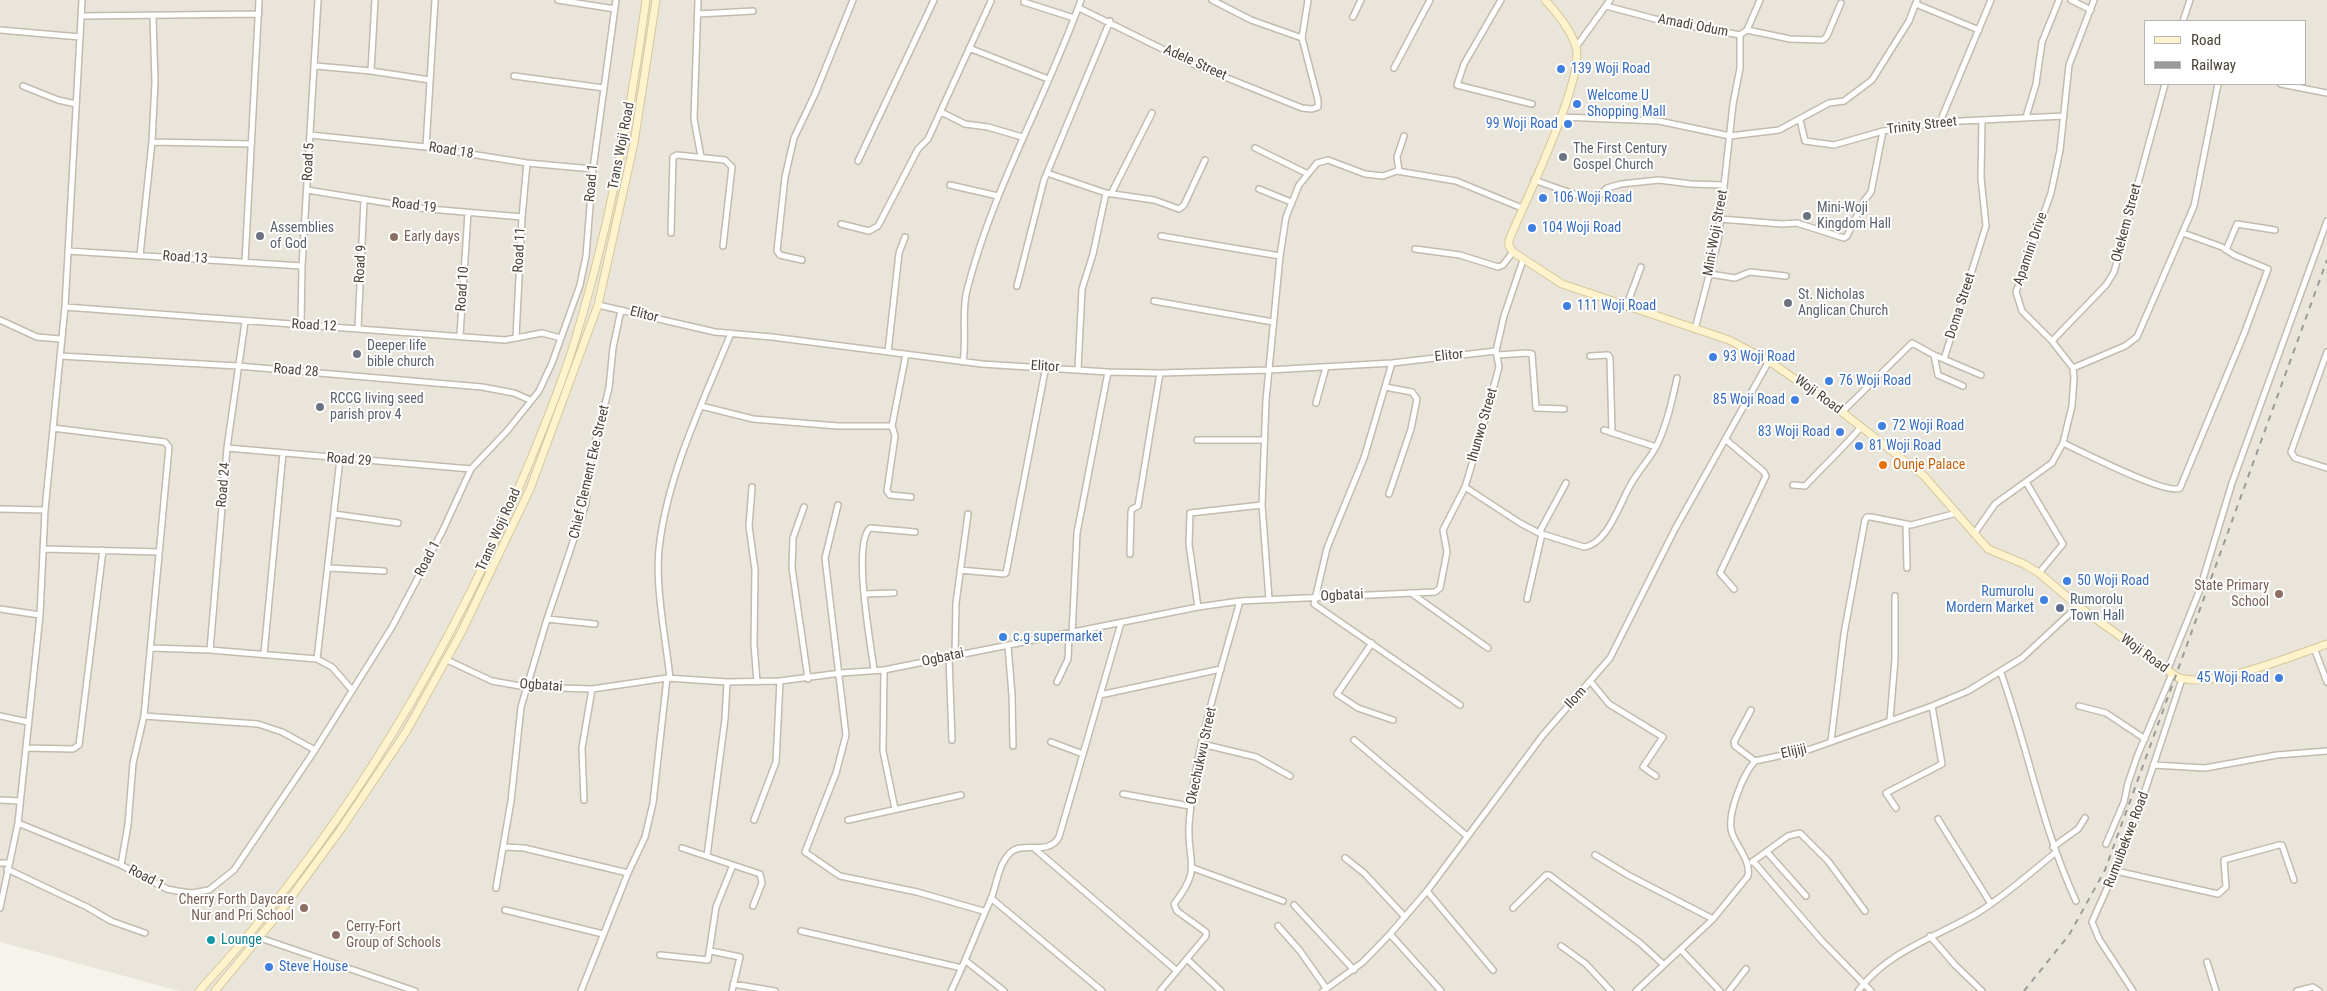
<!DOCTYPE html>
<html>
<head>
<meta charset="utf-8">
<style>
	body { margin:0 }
	#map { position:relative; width:2327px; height:991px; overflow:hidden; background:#f6f3ec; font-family:"Roboto Condensed",sans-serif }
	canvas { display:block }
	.legend { position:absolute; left:2144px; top:20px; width:162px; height:65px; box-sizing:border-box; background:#fff; border:1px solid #b7b4b0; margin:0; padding:6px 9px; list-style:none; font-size:15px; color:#4b4439 }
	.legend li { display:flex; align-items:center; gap:10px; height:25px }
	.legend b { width:25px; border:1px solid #b7b4b0 }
</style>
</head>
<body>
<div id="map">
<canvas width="2327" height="991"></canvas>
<ul class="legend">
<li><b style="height:6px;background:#fff3cd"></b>Road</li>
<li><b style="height:6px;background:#9a9a9a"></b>Railway</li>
</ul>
</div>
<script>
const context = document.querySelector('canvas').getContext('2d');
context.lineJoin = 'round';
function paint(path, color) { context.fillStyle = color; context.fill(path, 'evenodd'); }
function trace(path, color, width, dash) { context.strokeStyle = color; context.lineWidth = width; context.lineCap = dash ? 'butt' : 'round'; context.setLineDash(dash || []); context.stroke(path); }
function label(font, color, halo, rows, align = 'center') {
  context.font = font + ' "Roboto Condensed",sans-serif'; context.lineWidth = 4; context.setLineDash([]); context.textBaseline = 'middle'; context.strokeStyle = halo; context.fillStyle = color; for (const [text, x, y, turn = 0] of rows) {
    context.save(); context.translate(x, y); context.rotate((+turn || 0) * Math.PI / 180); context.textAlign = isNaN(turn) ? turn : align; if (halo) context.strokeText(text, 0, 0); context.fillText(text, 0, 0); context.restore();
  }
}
paint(new Path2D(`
	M0 0H2327V991H179L0 942ZM2146 21H2306V84H2146Z`), '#eae5da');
const minor = new Path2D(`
	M558 0 615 9
	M698 0 694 119 701 157
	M1212 0 1251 20 1302 38
	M1501 0 1464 64 1457 85 1532 104
	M2071 0 2091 10
	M1024 2 1074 18
	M1916 4 1979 30
	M1606 6 1655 19 1740 35
	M1079 8 1195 65 1302 108 1312 109 1318 107V100L1302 38 1308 0
	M698 14 753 11
	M81 16 259 14
	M1353 17 1361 0
	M2183 21 2190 0
	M0 30 80 37
	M1747 30 1790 39 1823 40 1827 36 1841 3
	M1740 35 1747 30 1760 0
	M1576 47 1610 0
	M969 48 1048 79
	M316 66 371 71 430 80
	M1394 68 1430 0
	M371 71 375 0
	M514 76 604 88
	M2281 84 2327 93
	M23 86 58 100 76 104
	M941 112 965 124 988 127 1022 137
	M1562 117 1659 121 1730 136 1779 130 1829 103 1844 101 1872 80 1909 21 1917 0
	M2026 117 2036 84 2042 42 2059 0
	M1800 120 1805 141 1834 145 1883 131 1940 122 2064 116
	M1940 122 1991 0
	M310 135 426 147 527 163 593 169
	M152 142 251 144
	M426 147 435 0
	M1255 148 1308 174
	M858 161 934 0
	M1399 171 1397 157 1404 136
	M1047 173 1106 193 1154 200 1179 209 1184 205 1205 160
	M1534 180 1594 201 1607 188 1621 184 1659 180 1691 184 1724 185
	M950 185 998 196
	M1259 189 1291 202
	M307 190 418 208 522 217
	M1111 194 1152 113
	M1720 219 1782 224 1797 223 1844 238 1847 236 1864 201 1871 192 1883 131
	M841 224 869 231 878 226 918 149 928 139 991 1
	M671 233 673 157 677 155 725 160 732 167 723 246
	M1161 236 1280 256
	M1415 249 1460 255 1498 267 1503 265 1513 252
	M2226 250 2237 224 2275 230
	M68 251 302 266
	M140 255 152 142 155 82 153 17
	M802 260 780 255 777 251 785 177 794 138 815 94 853 0
	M245 262 259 0
	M1710 274 1735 278 1750 272 1786 276
	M1017 286 1044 180 1110 21
	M1154 301 1273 322
	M598 305 715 332 772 337 982 364 1108 372 1160 373 1269 370 1392 363 1496 351
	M65 307 505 340 542 333 561 338
	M1626 307 1641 267
	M0 320 37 337 60 339
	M301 325 302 266 318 0
	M358 328 364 200
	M1695 329 1718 241 1733 104 1740 68V35
	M460 335 468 213
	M516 337 522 217 527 163
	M2052 341 2106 285 2114 272 2165 84
	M888 352 899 253 905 237
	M2327 352 2291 452 2295 458 2327 468
	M906 354 892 426 895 436 887 491 890 495 911 497
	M1498 355 1527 353 1532 354 1536 408 1564 409
	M1934 355 1938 375 1963 386
	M60 356 238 366 482 387 514 393 530 400
	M1590 356 1608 355 1610 358 1612 433
	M1944 359 1986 226 1981 178 1982 120
	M963 362C967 339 961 313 967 290 993 188 1046 98 1081 0
	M1392 363 1364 458 1327 548 1314 604 1460 705
	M2073 368 2125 346 2137 337 2194 206 2218 84
	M1078 369 1082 289 1093 254 1106 193
	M1385 387 1412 392 1417 399 1411 429 1389 494
	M1316 403 1326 367
	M701 406 753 419 838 426H892
	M1842 412 1912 343 1934 355 1981 375
	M53 428 165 442 169 447 144 716 133 763 128 825 121 865
	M1604 430 1656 447
	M1725 439 1764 472 1766 476 1720 573 1734 589
	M1197 440H1264
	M2063 443C2081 451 2167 496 2180 488L2244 334 2268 269 2234 255 2222 247 2183 233
	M227 448 471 469
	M2026 482 2063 544 2039 573
	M1793 485 1805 486C1824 466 1843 448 1861 427
	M752 487 749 526 755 570 754 644 757 682
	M1465 487 1520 523 1539 533 1584 547C1608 544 1620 502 1631 484 1638 471 1650 459 1657 445 1667 424 1672 401 1677 378
	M838 505 825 558 846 735 836 773 805 852 840 876 917 892 983 911
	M804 507 793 538 792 568 808 679
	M0 509 45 510
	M334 514 398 523
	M1906 525 1907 568
	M1539 533 1566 483
	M1974 534 1995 504 2052 463 2063 443 2072 406 2074 378 2073 368 2052 341 2022 311 2016 292 2051 193 2060 150 2069 65 2094 0
	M44 549 159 552
	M1130 554 1131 512 1132 509 1138 506 1160 373
	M329 568 384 571
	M960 570 1004 574 1006 573 1046 366
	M1411 593 1488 648
	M864 594 894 593
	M1269 599 1262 505 1266 400 1280 256 1286 217 1299 185 1317 163 1328 160 1365 174 1383 176 1397 171 1456 181 1522 208
	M1527 599 1542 534
	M1198 607 1189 544 1190 513 1262 505
	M0 609 40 615
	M547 619 595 624
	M1072 634 1077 533 1108 372
	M1372 643 1337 694 1358 708 1393 720
	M1008 646 1012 695 1013 746
	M151 648 210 650 317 659 332 667 352 690
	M2314 648 2327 682
	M210 650 227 448 245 322
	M264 654 283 453
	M955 655 956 603 968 514
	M949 658 952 740
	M317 659 340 459
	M447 660 492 681 526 687 592 689 667 678 727 682 780 681 841 673 884 670 1198 607 1240 601 1435 592 1440 588 1447 552 1443 530 1465 487 1481 434 1499 367 1496 351 1504 316 1523 260
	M874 670C871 645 852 544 870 528L915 532
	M884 670 883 751 895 809
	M2167 671 2199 592 2232 483 2327 221
	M2001 673C2028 748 2042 828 2076 901
	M670 678C666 641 655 586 659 549 667 475 703 402 731 333
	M1057 682 1068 659 1069 635
	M1591 682 1609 704 1663 737 1643 767 1656 776
	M1100 695 1221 669
	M2079 706 2106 713 2145 739
	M1751 710 1734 742 1735 746 1755 761
	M0 716 28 722
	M144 716 258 724 282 732 315 750
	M1890 720 1895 659V596
	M1354 740 1467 836
	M1831 741 1844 634 1865 520 1867 517H1871L1911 525 1957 513
	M1051 742 1083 754
	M1202 744 1256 757 1290 776
	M26 748 73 749 79 745 103 550
	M2153 765 2205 768 2277 755 2327 751
	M1123 794 1190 806
	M0 800 20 801
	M584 800 582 748 592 689
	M1896 808 1886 793 1942 764 1932 706
	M1938 819 1991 904
	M754 820 776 762 780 681
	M848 820 961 795
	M18 823 121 865 167 889 177 891 192 893 209 890 234 870 315 750 392 627 442 532 471 469 507 431 539 391 552 363 580 285 586 256 593 169 616 0
	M2106 844 2124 802 2128 783 2138 754 2172 674
	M504 847 524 848 628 873
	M2053 847 2078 829 2085 818
	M682 848 760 874 762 883 753 906
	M1035 849 1177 971
	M1767 852 1806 896
	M1595 855 1628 875 1713 919
	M707 856 725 719 727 682
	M1345 858 1364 873 1405 917
	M1753 861 1821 940 1871 991
	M1752 862 1788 836 1800 833 1828 861 1865 911
	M0 863H8
	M1193 868 1283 901
	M7 869 87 907 111 921 145 933
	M2116 871 2218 894 2226 887 2224 860 2279 845H2282L2294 880
	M496 888 511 801 521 707 547 619 586 503 589 467 609 388 613 348 621 310
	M1427 891 1493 970
	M991 898 1102 991
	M1294 905 1354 970
	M0 908 18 823 40 615 45 510 65 307 82 0
	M1513 908 1546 875H1549L1640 943 1664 965
	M505 910 603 934
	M1278 926 1300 951 1326 988
	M801 931 962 968
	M1390 934 1441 991
	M1930 936 1955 965 1982 991
	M260 938 415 991
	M1561 946 1586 964 1611 991
	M1681 950 1720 991
	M711 951 740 957 732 991
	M660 955 708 960 716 907 733 865
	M1188 960 1221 991
	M966 961 1004 991
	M2207 962 2216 991
	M733 984 775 991
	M581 991 628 873 645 837 653 803 667 678
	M951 991C966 961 977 929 991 899 997 884 998 865 1010 853 1023 840 1048 857 1059 837L1121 623
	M1160 991 1206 936V932L1177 911 1174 904C1203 867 1187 864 1189 825 1194 750 1220 674 1240 601
	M1323 991 1363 962 1390 934 1427 891 1543 735 1610 658 1675 529 1769 361
	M1636 991 1713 919 1748 876C1751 861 1737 847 1732 833 1726 816 1743 774 1755 761L1811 749 1932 706 1968 691 2022 658 2078 606
	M1729 991 1746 969
	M1858 991C1889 950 1937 937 1979 912 2006 895 2030 873 2055 853
	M2133 991 2099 939 2092 922 2129 839 2182 679
	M2297 991 2313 987 2319 991`);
const secondary = new Path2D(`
	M1545 0C1557 13 1571 30 1576 47 1585 79 1524 204 1509 240V246L1513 252 1562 284 1729 340 1769 361 1842 412 1924 476 1988 549 2024 564 2039 573 2078 606 2177 677C2211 690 2292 656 2327 644
	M199 991C333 846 438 674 517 492 537 445 557 397 573 347 608 234 630 118 646 0
	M215 991 284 907 341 829 406 732 462 631 530 489 598 305 634 143 656 0`);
trace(minor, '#c2bbae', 8);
trace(secondary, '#d6c79b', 9);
trace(minor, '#fff', 5);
trace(secondary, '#fff3cd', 7);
trace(new Path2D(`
	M2024 991 2069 935 2105 870 2327 260`), '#9a9a9a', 2, [6, 6]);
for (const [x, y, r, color] of [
	[1561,69,5,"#3f7fe0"],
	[1577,104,5,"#3f7fe0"],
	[1568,124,5,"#3f7fe0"],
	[1563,157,5,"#6b7280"],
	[1543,198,5,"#3f7fe0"],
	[1807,216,5,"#6b7280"],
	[1532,228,5,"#3f7fe0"],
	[260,236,5,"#6b7280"],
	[394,237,5,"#8d6e63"],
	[1788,303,5,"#6b7280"],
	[1567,306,5,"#3f7fe0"],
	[357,354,5,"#6b7280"],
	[1713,357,5,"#3f7fe0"],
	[1829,381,5,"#3f7fe0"],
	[1795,400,5,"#3f7fe0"],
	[320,407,5,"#6b7280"],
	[1882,426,5,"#3f7fe0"],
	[1840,432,5,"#3f7fe0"],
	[1859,446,5,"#3f7fe0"],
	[1883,465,5,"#e8710a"],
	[2067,581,5,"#3f7fe0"],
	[2279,594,5,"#8d6e63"],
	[2044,600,5,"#3f7fe0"],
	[2060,608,5,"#5c6f8a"],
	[1003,637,5,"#3f7fe0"],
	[2279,678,5,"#3f7fe0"],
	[304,908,5,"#8d6e63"],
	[336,935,5,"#8d6e63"],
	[211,940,5,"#0f9aa8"],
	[269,967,5,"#3f7fe0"]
]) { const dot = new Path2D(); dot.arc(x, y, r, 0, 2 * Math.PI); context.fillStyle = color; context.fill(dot); trace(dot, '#fff', 2); }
label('14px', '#4b4439', '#fff', [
	["Amadi Odum",1693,26,11],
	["Adele Street",1195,63,24],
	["Trinity Street",1922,126,-7],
	["Trans Woji Road",622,146,-79],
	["Road 18",451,151,9],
	["Road 5",309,162,-87],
	["Road 1",592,183,-85],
	["Road 19",414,206,7],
	["Okekem Street",2127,223,-75],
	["Mini-Woji Street",1716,233,-80],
	["Apamini Drive",2031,249,-71],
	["Road 11",520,250,-87],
	["Road 13",185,258,4],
	["Road 9",361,264,-87],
	["Road 10",463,289,-86],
	["Doma Street",1961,306,-72],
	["Elitor",644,315,14],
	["Road 12",314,326,3],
	["Elitor",1449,356,-6],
	["Elitor",1045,367,3],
	["Road 28",296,371,5],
	["Woji Road",1818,395,36],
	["Ihunwo Street",1483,425,-74],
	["Road 29",349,460,5],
	["Chief Clement Eke Street",590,472,-77],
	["Road 24",224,485,-85],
	["Trans Woji Road",499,530,-66],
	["Road 1",428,559,-63],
	["Ogbatai",1342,596,-3],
	["Woji Road",2144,654,36],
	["Ogbatai",943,658,-12],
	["Ogbatai",541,686,4],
	["Ilom",1576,698,-48],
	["Elijiji",1794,752,-13],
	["Okechukwu Street",1202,756,-78],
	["Rumuibekwe Road",2127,840,-69],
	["Road 1",146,878,27]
]);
label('14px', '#366cbe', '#fff', [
	["139 Woji Road",1571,69],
	["Welcome U",1587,96],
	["Shopping Mall",1587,112],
	["99 Woji Road",1558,124,"right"],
	["106 Woji Road",1553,198],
	["104 Woji Road",1542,228],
	["111 Woji Road",1577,306],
	["93 Woji Road",1723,357],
	["76 Woji Road",1839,381],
	["85 Woji Road",1785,400,"right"],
	["72 Woji Road",1892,426],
	["83 Woji Road",1830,432,"right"],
	["81 Woji Road",1869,446],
	["50 Woji Road",2077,581],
	["Rumurolu",2034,592,"right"],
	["Mordern Market",2034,608,"right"],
	["c.g supermarket",1013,637],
	["45 Woji Road",2269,678,"right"],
	["Steve House",279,967]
], 'left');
label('14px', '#5b616d', '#fff', [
	["The First Century",1573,149],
	["Gospel Church",1573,165],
	["Mini-Woji",1817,208],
	["Kingdom Hall",1817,224],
	["Assemblies",270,228],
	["of God",270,244],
	["St. Nicholas",1798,295],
	["Anglican Church",1798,311],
	["Deeper life",367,346],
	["bible church",367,362],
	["RCCG living seed",330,399],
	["parish prov 4",330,415]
], 'left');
label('14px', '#785e54', '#fff', [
	["Early days",404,237],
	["State Primary",2269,586,"right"],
	["School",2269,602,"right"],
	["Cherry Forth Daycare",294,900,"right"],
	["Nur and Pri School",294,916,"right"],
	["Cerry-Fort",346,927],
	["Group of Schools",346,943]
], 'left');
label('14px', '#c56008', '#fff', [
	["Ounje Palace",1893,465]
], 'left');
label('14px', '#4e5e75', '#fff', [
	["Rumorolu",2070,600],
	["Town Hall",2070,616]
], 'left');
label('14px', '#0d838f', '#fff', [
	["Lounge",221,940]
], 'left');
</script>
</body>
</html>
